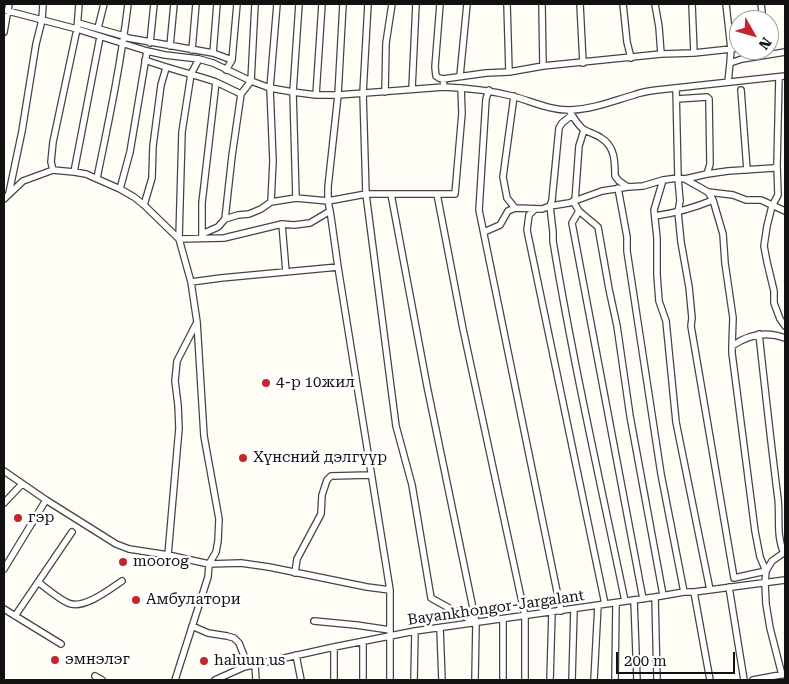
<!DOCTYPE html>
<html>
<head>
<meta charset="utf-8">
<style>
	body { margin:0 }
	#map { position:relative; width:789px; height:684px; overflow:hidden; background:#fffdf5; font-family:"Roboto Serif",serif }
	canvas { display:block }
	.frame { position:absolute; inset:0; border:5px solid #111; pointer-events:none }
	.north { position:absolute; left:729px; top:10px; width:50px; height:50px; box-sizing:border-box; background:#fff; border:1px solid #a0a0a0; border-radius:50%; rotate:128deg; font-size:14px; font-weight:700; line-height:20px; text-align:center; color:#111 }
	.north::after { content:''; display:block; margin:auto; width:18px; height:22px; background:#c4262e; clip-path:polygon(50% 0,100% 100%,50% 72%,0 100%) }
	.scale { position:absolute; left:616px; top:652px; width:119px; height:22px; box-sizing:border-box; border:2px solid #111; border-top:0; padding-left:6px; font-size:15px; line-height:18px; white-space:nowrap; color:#111; -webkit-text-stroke:4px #fff; paint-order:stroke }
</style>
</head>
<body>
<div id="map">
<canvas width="789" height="684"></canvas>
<div class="frame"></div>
<div class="north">N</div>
<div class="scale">200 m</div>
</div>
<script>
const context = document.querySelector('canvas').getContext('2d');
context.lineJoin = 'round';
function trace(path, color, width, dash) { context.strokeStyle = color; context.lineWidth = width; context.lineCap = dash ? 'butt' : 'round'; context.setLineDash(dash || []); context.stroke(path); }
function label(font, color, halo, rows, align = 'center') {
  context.font = font + ' "Roboto Serif",serif'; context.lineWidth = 5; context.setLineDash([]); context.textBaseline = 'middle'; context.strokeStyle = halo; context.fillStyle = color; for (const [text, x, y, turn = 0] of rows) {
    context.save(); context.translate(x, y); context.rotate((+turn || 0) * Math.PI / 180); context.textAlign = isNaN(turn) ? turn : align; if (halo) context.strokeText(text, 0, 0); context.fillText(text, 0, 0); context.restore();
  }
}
const minor = new Path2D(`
	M343 4 338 95 328 187V201L331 217 338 267 390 590V680
	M368 4 363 93 366 194 396 426 412 485 431 598 476 623
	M440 4 435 67 436 76 439 78 443 79
	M507 4 509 72
	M542 4 543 66
	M580 4 583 63
	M623 4 627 42 631 58
	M655 4 659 27 661 54
	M692 4 694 53
	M761 4 763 20
	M4 10 77 29 147 51 165 55 199 59 213 63 251 81 270 88 293 92 316 95H338L444 87C467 88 489 90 512 96 531 101 551 111 571 110 593 109 613 101 634 95 641 92 649 91 657 90L785 76
	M78 23 124 36 128 38 213 53 232 60
	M98 28 104 4
	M4 32 9 4
	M150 43 154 4
	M170 46 174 4
	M192 50 196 4
	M213 53 217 4
	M199 59 191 74 182 132 179 239 191 282 197 322 204 436 219 519 218 541 216 552 209 564
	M145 60C169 69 193 74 216 82L202 203V236
	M730 63 731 49 739 48
	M226 70 232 60 237 4
	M460 76 467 4
	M216 82 241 94
	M728 82 730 63 742 59 785 52
	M444 87 443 79 486 73 509 72 543 66 661 54 694 53 731 49 726 4
	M676 88 678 178 680 201 678 212 681 242 689 287 692 318 691 326 734 578 766 571 772 561 785 552
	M412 89 416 4
	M489 90 486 99 479 210 561 611
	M741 90 747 170
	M385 92 386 43 392 4
	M316 95 322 4
	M514 96 503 177 507 198 515 208
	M677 99 707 97 709 99 710 164 707 174 685 179
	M569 110C573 117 577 124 583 129 589 133 596 134 601 138 615 146 615 162 615 176L619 181 628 187 643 186 663 180 678 178 685 179 708 192 733 195 746 200H761L785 211
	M777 166 778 195 772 206 767 226 764 246 767 262 774 291V303L780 319 785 326
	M53 170 51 162 53 142 77 29 79 4
	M74 172 100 37
	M707 174 728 171 774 168 777 166 779 77
	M97 178C109 120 121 63 128 4
	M663 180 654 210 657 238V275L659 301 666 321 676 422 710 590
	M618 188 627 237V251L661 474 684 592
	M120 189 130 152 147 51
	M708 192 713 200 723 234 725 263 733 318 732 346
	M9 193 22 131 36 44 42 20 43 4
	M391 194H455L462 113 461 88
	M437 194 463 329 525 616V680
	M296 198 328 201 366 194H391L427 386 476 623 475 680
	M4 199 23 181 53 170 74 172 86 174 120 189 134 197 144 205 179 239 224 238 282 224 294 225 310 223 330 211
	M573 201 579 211 598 227 609 289 617 326 630 416 663 595
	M575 201 579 146 584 130
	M271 202 273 161 270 88 277 4
	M144 205 152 178 153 146 161 85 166 68
	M535 209 529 215 527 230 605 604
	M579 211 572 223 643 599
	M655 216C675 213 694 208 713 200
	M225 219 238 215 249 214 261 209 271 202 296 198 293 92 299 4
	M282 224 286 272
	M484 232 500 225 508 211 515 208 542 209 550 206 552 200 559 128 562 123 572 115
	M202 234 218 227 225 219 232 156 241 94 251 81 255 4
	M191 282 221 278 338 267
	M759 334C765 389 771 444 778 499 780 517 776 536 784 553
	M4 471 46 500 116 544 129 549 168 555 209 564 208 577 175 680
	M4 503 22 484
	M168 555 179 428 178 405 175 381 177 361 196 324
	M209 564 241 563 269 567 367 587 390 590
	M4 569 46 500
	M295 573 297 559 321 514 322 495 327 480 331 476 371 475
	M38 582C46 588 59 599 68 603 83 610 109 590 122 581
	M729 587 744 680
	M694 592 710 680
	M655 597 657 680
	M634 600 637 680
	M625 601C600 481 573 362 553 241V232L550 206 569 203 602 191 628 187
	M4 609 61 644
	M15 616 72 532
	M314 621 356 625 390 630
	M192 626 208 633 227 636 234 638 239 643 248 666
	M440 628 442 680
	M363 641V680
	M296 655 301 680
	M255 665 256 680
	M782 675 770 628 766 604 765 583 766 571 760 557 755 531 732 353V346C749 334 766 331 785 338
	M95 676 102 680
	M215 680 244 667 334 647 415 631 655 597 684 592H694L785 580
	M334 680V647
	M414 680 415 631
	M503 680V619
	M550 680 552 612
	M572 680 574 609
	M594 680 598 605
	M615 680 616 603
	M753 680 785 674`);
trace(minor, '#444', 8);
trace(minor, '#fff', 5.5);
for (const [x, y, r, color] of [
	[266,383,5,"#c4262e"],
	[243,458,5,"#c4262e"],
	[18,518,5,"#c4262e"],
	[123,562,5,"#c4262e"],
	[136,600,5,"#c4262e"],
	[55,660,5,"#c4262e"],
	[204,661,5,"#c4262e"]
]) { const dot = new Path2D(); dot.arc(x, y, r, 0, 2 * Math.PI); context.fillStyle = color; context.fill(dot); trace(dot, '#fff', 2); }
label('15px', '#111', '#fff', [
	["4-р 10жил",276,383],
	["Хүнсний дэлгүүр",253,458],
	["гэр",28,518],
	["moorog",133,562],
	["Амбулатори",146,600],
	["эмнэлэг",65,660],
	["haluun us",214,661]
], 'left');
label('15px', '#111', '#fff', [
	["Bayankhongor-Jargalant",496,608,-8]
]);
</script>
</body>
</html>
